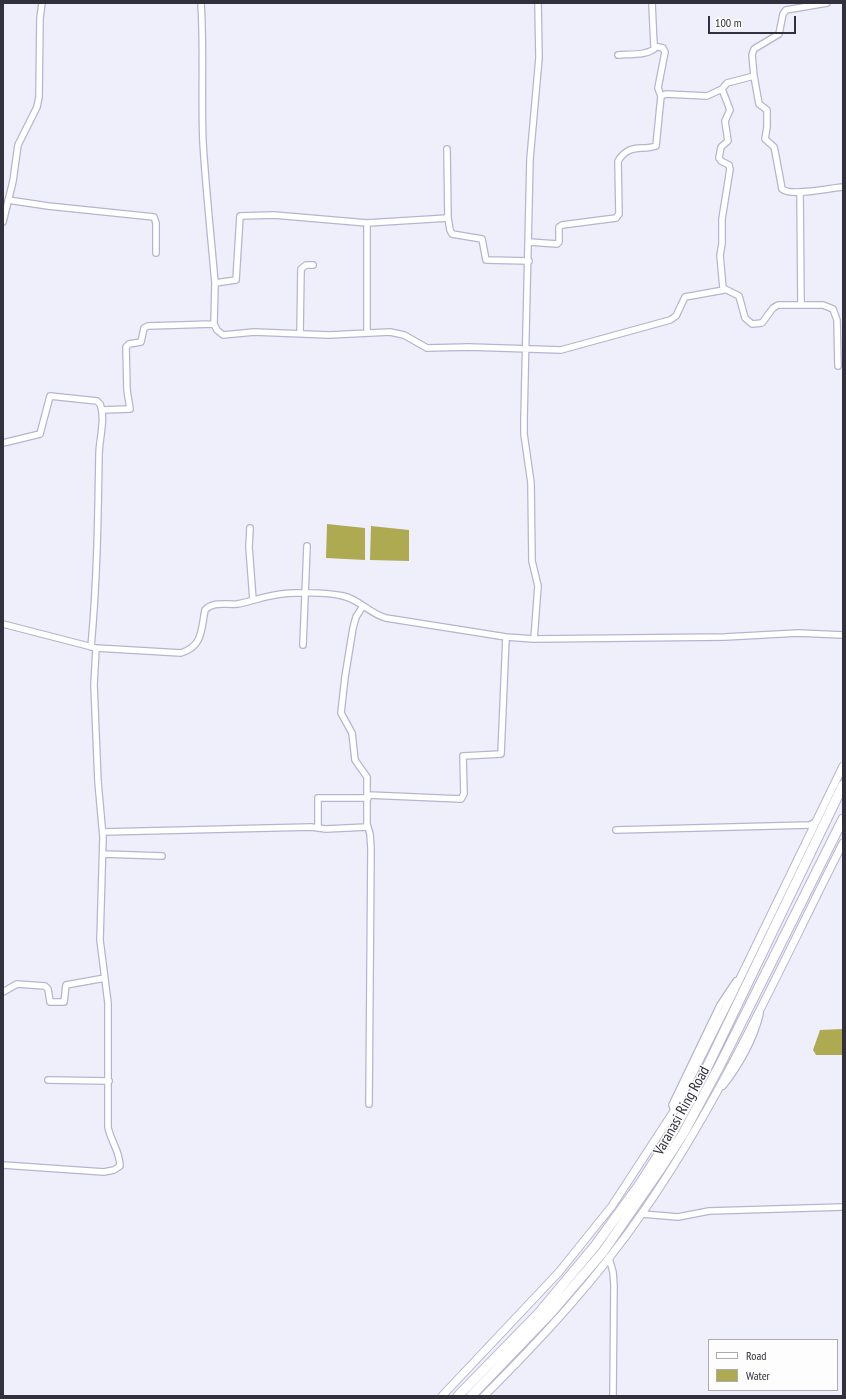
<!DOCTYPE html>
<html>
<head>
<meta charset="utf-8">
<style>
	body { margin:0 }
	#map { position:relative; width:846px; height:1399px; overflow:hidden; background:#efeefb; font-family:"PT Sans Narrow",sans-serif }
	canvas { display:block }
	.frame { position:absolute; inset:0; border:4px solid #31303c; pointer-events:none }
	.legend { position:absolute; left:708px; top:1339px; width:130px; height:52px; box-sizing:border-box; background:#fdfdfd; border:1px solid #ababb0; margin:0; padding:5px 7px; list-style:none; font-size:12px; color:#31303c }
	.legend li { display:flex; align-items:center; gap:8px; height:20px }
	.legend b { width:20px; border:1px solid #ababb0 }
	.scale { position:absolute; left:708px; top:16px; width:88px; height:18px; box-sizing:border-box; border:2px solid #31303c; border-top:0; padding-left:5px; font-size:12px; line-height:14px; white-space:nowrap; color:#31303c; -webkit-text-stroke:3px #fdfdfd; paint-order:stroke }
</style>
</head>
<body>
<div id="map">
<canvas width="846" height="1399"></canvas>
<div class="frame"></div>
<ul class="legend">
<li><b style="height:5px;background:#fff"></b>Road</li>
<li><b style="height:11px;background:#adaa52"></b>Water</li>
</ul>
<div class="scale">100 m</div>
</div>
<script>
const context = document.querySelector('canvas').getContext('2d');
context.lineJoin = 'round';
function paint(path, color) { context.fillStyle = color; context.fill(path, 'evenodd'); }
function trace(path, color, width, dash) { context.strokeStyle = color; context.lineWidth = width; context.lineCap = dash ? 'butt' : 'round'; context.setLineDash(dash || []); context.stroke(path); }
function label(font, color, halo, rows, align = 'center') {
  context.font = font + ' "PT Sans Narrow",sans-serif'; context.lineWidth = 3; context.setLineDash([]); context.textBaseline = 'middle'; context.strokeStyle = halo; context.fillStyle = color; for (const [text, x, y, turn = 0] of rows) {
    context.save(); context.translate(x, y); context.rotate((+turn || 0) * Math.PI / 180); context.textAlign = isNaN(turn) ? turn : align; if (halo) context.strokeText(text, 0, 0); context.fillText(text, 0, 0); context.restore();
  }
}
paint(new Path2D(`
	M327 524 365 528V560L326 558Z
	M371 526 409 530V561L370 560Z
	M843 1029V1055H816L813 1050 820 1030Z`), '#adaa52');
const minor = new Path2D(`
	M201 3C204 50 201 96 203 143 206 190 211 237 215 283
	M652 3 654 46 663 48 665 52 658 88 661 96
	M827 3 786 10 783 14 779 34 754 49 752 55 754 76 727 83 722 89 730 110 725 121 728 141 721 147 719 158 721 161 729 165 730 169 722 219V244L720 255 723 288 739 296 745 318 752 324 762 323 773 308 778 305H823L833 309 837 320 838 366
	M618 55C628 54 649 56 656 47
	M754 76 759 104 767 110V127L765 139 774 147 775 151 782 189C791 197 830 188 843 187
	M800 192 801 304
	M8 200 48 206 154 217 156 223V253
	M448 218 450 230 452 234 482 239 486 260 529 261
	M3 222 13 181 18 145 37 107 39 97 40 18 42 3
	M529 242 557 244 559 242V227L562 225 616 218 619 214 618 161C629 143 641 151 656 146L661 96 666 94 707 96 722 89
	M214 324 215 283 236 280 240 216 274 215 367 223 448 218 447 149
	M367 333V223
	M300 334 301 269 306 265H313
	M102 410 130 409 127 390 126 347 129 344 141 342 144 328 148 326 214 324 217 330 223 335 254 332 329 335 390 332 404 335 427 348 469 347 561 350 670 320 676 316 685 297 724 290
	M3 443 40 434 50 396 97 401 100 404C106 419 99 439 99 455 98 519 97 583 91 647
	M250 528 249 547 253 600
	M363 606 356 617 353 628 345 677 341 713 352 733 355 760 367 777V824L370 834 371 848 369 1104
	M3 624 96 648 181 653C203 646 201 630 205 610 213 601 226 605 237 604 250 602 262 597 275 595 291 592 327 592 343 596 359 599 370 614 386 618L506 637 534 639 725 637 798 633 843 635
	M534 639 538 586 532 561 531 483 524 434V419L530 159 539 58 538 3
	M303 645 307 546
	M368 795 461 799 464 794 463 756 501 754 506 637
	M318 827V798H368
	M616 830 810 825 815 822
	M103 832 311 827 326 829 367 827
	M103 854 162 856
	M3 992 17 984 45 986 48 989 50 1002H64L66 985 105 978
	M48 1080 109 1081
	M723 1086C739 1066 754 1039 760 1014
	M674 1111 672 1105 720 1005 736 981
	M3 1165 104 1172 114 1170 120 1166C120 1151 110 1140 108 1127V1003L100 940 103 837 98 782 94 685 96 648
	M642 1214 678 1217 709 1211 843 1207
	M609 1258 613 1272 614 1285 613 1396`);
const tertiary = new Path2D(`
	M442 1396 559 1272 612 1206 674 1111 732 995 843 766
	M484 1396C541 1339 597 1279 643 1212 723 1097 780 967 843 843`);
const trunk = new Path2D(`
	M458 1396 539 1313 595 1246 640 1184 670 1137 700 1082 843 785
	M471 1396 549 1315 603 1252 659 1171 683 1134 720 1065 843 819`);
trace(minor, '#b6b4d2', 8);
trace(tertiary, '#b6b4d2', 9);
trace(trunk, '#b6b4d2', 11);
trace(minor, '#fff', 5.5);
trace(tertiary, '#fff', 7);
trace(trunk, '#fff', 9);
label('15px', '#31303c', '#fdfdfd', [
	["Varanasi Ring Road",682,1111,-61]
]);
</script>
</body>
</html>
